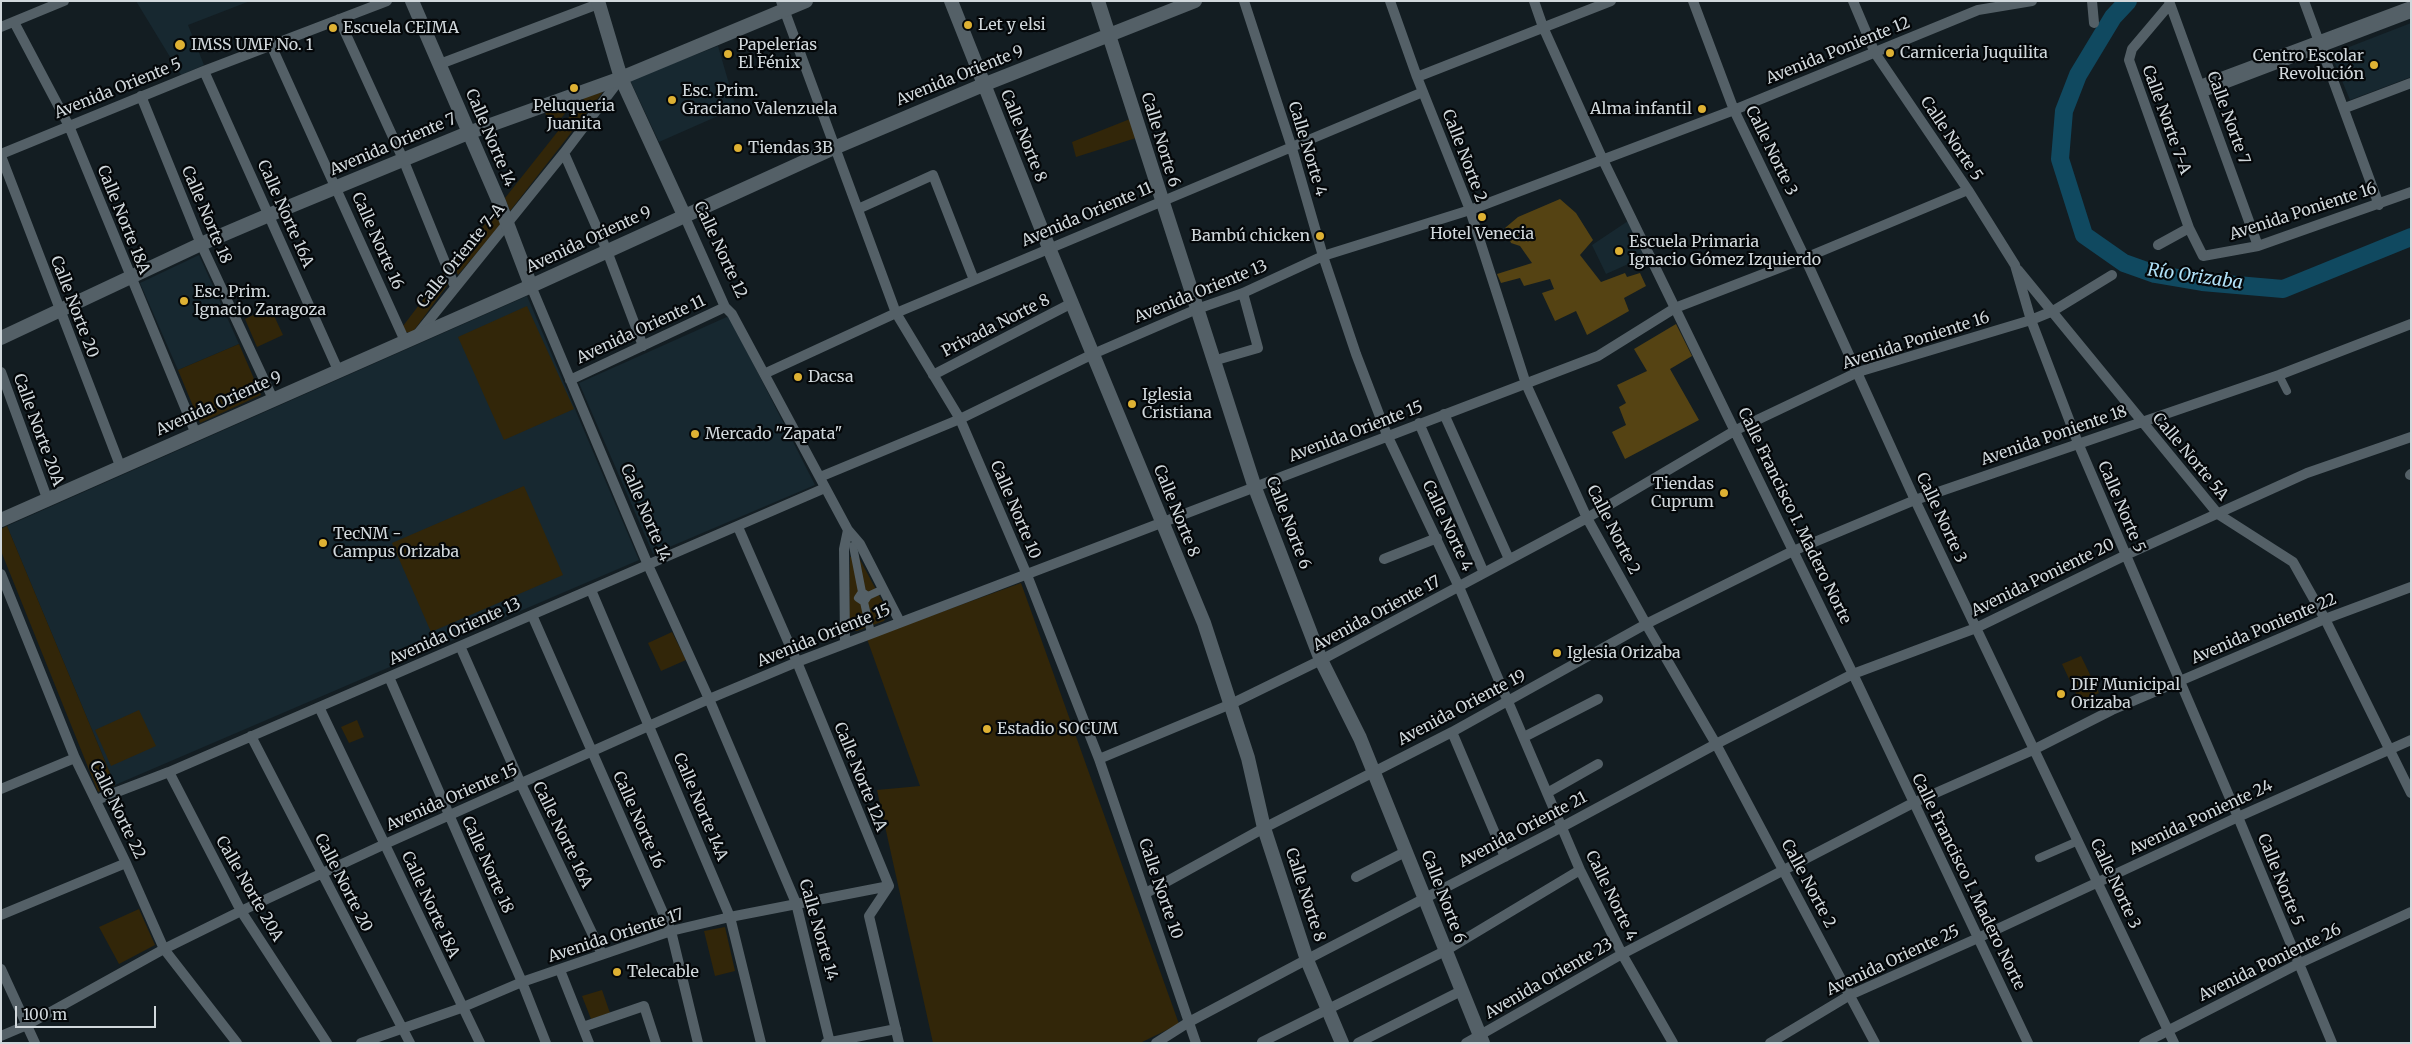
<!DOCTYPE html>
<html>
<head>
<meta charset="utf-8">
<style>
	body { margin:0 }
	#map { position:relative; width:2412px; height:1044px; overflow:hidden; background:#131d22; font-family:Merriweather,serif }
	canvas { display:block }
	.frame { position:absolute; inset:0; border:2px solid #d1d8dc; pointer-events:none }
	.scale { position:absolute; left:15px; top:1006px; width:141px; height:22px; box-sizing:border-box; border:2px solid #d1d8dc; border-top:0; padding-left:6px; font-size:15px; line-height:18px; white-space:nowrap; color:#d1d8dc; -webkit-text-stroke:4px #040709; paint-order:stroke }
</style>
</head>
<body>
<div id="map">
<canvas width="2412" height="1044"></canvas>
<div class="frame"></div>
<div class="scale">100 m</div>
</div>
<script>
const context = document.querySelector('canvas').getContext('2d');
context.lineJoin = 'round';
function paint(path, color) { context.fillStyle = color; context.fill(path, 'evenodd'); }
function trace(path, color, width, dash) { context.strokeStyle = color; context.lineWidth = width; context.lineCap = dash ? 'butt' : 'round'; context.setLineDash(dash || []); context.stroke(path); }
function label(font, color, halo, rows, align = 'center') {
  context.font = font + ' Merriweather,serif'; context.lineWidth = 4.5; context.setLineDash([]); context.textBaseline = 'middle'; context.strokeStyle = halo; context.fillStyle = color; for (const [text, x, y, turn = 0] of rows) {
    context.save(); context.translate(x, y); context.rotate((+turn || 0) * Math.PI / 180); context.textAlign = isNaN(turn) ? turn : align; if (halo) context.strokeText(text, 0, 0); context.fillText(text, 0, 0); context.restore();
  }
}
paint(new Path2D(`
	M136 1H250L188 25 204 65 181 75Z
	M2411 23V77L2350 100 2331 54Z
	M718 46 736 108 659 142 630 80Z
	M1628 221 1646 256 1606 274 1592 245Z
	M199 255 239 344 178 370 140 283Z
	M527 296 639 560 115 785 7 526Z
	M729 316 815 485 653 554 579 383Z`), '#172830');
paint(new Path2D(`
	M603 92 510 211 505 198 585 97Z
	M578 98 552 129 544 110Z
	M1130 119 1136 138 1076 157 1072 142Z
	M495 212 501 224 458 275 452 263Z
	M444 272 449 283 412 333 406 332 403 326Z
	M527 306 574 409 504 440 458 337Z
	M270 307 283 335 257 347 245 319Z
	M239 344 261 395 200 423 178 370Z
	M524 486 563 575 431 632 392 543Z
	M7 526 115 785 98 792 1 551V529Z
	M857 554 888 612 884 621 857 631H854L849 626 850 557Z
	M1021 583 1179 1024 1140 1043H933L877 790 920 786 867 639Z
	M672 632 686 660 661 671 648 643Z
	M2081 656 2099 693 2080 702 2062 664Z
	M139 710 156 746 111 766 95 730Z
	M357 720 364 737 349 743 341 727Z
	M139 909 155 945 119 964 99 927Z
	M725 927 735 971 715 976 704 931Z
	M602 990 610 1013 591 1019 582 996Z`), '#322609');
paint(new Path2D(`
	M1560 199 1576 213 1593 240 1580 255 1601 282 1625 273 1627 277 1640 273 1646 286 1624 298 1629 311 1587 335 1576 311 1555 321 1542 293 1554 289 1550 279 1524 286 1520 278 1501 283 1497 274 1532 263 1520 246 1511 243 1505 228 1518 217Z
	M1676 324 1692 356 1670 369 1699 420 1625 459 1612 432 1626 425 1619 407 1626 403 1617 385 1647 371 1634 349Z`), '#554313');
trace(new Path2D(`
	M2128 1 2113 17 2078 75 2064 111 2060 159 2084 235 2124 263 2155 274 2202 282 2283 289 2411 237`), '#104960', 18);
trace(new Path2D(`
	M2279 375 2287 391
	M853 546 862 592
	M868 596 862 592 858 598 864 602 868 596 883 589
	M864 602 871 633
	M2039 858 2078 841`), '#546067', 8);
trace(new Path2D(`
	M781 1 896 313 960 419 1027 575 1099 759 1196 1043
	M1244 1 1291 145 1323 256 1356 354 1387 435 1459 587 1580 870 1622 954 1673 1043
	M1390 1 1417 77 1470 210 1526 384 1587 518 1646 624 1716 744 1875 1043
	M1534 1 1543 27 1603 160 1853 674 2028 1043
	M1693 1 1734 110 1805 258 1915 500 2174 1043
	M1853 1 1875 53 1968 190 2015 265 2031 320 2078 443 2238 817 2332 1043
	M2092 1 2094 23
	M2169 1 2258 246
	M2304 1 2379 205
	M2170 4 2132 49 2129 60 2189 228 2203 256 2258 246 2411 192
	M339 19 403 159 455 287
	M14 22 69 126 196 434
	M1 27 64 1
	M271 45 405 341
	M440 64 598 4
	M204 71 338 370
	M1417 77 1611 1
	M2200 85 2411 6
	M2203 92 2411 13
	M141 96 201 244 273 399
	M2345 108 2411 83
	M564 153 607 251 643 346
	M1 154 204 71 387 1
	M1 156 121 468
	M858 209 933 175 974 280
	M684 215 725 307 732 314 848 530 860 544 900 622
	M2158 245 2189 228
	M2018 270 2218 514 2293 562 2325 619 2411 793
	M531 286 648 565 709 699 796 903 830 1043
	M417 335 564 153 621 78
	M1213 361 1258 348 1243 293
	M1 372 47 498
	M766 373 896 313 1423 92
	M933 375 1072 303
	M570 380 725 307
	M1444 414 1509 559
	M1419 423 1484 573
	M2410 475 2411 474
	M820 477 960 419 1093 354 1197 309 1243 293 1323 256 1470 210 1734 110 1978 10 2032 1
	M738 527 797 662 889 886 869 916 899 1043
	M1384 559 1437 538
	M1 574 75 758 126 863 164 949 237 1043
	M591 590 730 917 761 1043
	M532 615 671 931 698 1043
	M845 643 844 549 848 530
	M460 646 521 784 602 954
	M389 677 522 982 546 1043
	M319 707 480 1043
	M1452 732 1505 857
	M251 736 410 1043
	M1524 737 1598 699
	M1099 759 1231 704 1321 660 1587 518 1736 430 1858 372 2031 320 2053 311 2112 275
	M169 772 241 911 327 1043
	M1 789 75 758
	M1547 793 1598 764
	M96 800 169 772 825 488
	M1356 877 1407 851
	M1146 893 1264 828 1452 732 1646 624 1793 551 1915 500 2279 375 2411 324
	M1 915 126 863
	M1 969 35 1043
	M560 970 589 1043
	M583 1027 644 1006 656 1043
	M1 1036 27 1025 164 949 241 911 385 844 709 699 797 662 1598 356 1675 308 1805 258 1968 190
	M1262 1042 1445 951 1580 870
	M361 1043 461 1008 522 982 671 931 730 917 889 886
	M826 1043 896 1029
	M1156 1043 1189 1022 1302 962 1562 827 1716 744 1853 674 1976 628 2126 555 2307 473 2411 437
	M1358 1043 1461 991
	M1466 1043 1622 954 1913 803 2033 750 2112 710 2325 619 2411 587
	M1770 1043 1850 995 1978 938 2238 817 2411 740
	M2144 1043 2298 964 2411 912`), '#546067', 10);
trace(new Path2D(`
	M412 1 499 202 531 286
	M598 1 621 78 684 215
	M951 1 1049 248 1204 623 1248 758 1264 828 1307 960 1342 1043
	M1098 1 1255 488 1321 660 1360 738 1483 1043
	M1 338 201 244 269 215 468 133 621 78 806 1
	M1 520 531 286 834 148 983 85 1195 1`), '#546067', 14);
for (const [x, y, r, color] of [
	[968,25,5,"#deb133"],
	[333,28,5,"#deb133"],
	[180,45,6,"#deb133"],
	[1890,53,5,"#deb133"],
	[728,54,5,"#deb133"],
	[2374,65,5,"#deb133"],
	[574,88,5,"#deb133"],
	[672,100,5,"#deb133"],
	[1702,109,5,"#deb133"],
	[738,148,5,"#deb133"],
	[1482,217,5,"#deb133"],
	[1320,236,5,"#deb133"],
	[1619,251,5,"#deb133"],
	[184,301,5,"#deb133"],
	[798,377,5,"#deb133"],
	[1132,404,5,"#deb133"],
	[695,434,5,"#deb133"],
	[1724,493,5,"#deb133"],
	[323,543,5,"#deb133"],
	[1557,653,5,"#deb133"],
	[2061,694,5,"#deb133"],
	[987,729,5,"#deb133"],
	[617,972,5,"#deb133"]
]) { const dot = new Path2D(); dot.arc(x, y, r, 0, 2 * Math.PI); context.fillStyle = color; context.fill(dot); trace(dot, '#040709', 2); }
label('16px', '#d1d8dc', '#040709', [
	["Let y elsi",978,25],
	["Escuela CEIMA",343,28],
	["IMSS UMF No. 1",191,45],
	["Papelerías",738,45],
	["El Fénix",738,63],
	["Carniceria Juquilita",1900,53],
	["Centro Escolar",2364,56,"right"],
	["Revolución",2364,74,"right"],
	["Esc. Prim.",682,91],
	["Graciano Valenzuela",682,109],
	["Peluqueria",574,106,"center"],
	["Juanita",574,124,"center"],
	["Alma infantil",1692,109,"right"],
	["Tiendas 3B",748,148],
	["Hotel Venecia",1482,234,"center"],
	["Bambú chicken",1310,236,"right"],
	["Escuela Primaria",1629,242],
	["Ignacio Gómez Izquierdo",1629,260],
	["Esc. Prim.",194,292],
	["Ignacio Zaragoza",194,310],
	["Dacsa",808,377],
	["Iglesia",1142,395],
	["Cristiana",1142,413],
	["Mercado \"Zapata\"",705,434],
	["Tiendas",1714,484,"right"],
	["Cuprum",1714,502,"right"],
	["TecNM -",333,534],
	["Campus Orizaba",333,552],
	["Iglesia Orizaba",1567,653],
	["DIF Municipal",2071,685],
	["Orizaba",2071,703],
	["Estadio SOCUM",997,729],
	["Telecable",627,972]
], 'left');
label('16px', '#d1d8dc', '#040709', [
	["Avenida Poniente 12",1838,51,-22],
	["Avenida Oriente 9",960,76,-22],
	["Avenida Oriente 5",118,89,-22],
	["Calle Norte 7",2228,118,70],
	["Calle Norte 7-A",2166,120,70],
	["Calle Norte 8",1023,136,68],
	["Calle Norte 14",490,138,67],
	["Calle Norte 5",1951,139,56],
	["Calle Norte 6",1160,140,73],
	["Avenida Oriente 7",393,145,-23],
	["Calle Norte 4",1307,149,73],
	["Calle Norte 3",1771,151,64],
	["Calle Norte 2",1464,156,69],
	["Avenida Poniente 16",2303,212,-18],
	["Calle Norte 16A",285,214,66],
	["Calle Norte 18",206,215,67],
	["Avenida Oriente 11",1087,215,-23],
	["Calle Norte 18A",123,220,68],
	["Avenida Oriente 9",589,240,-25],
	["Calle Norte 16",377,241,66],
	["Calle Norte 12",720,250,65],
	["Calle Oriente 7-A",461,256,-51],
	["Avenida Oriente 13",1201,292,-22],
	["Calle Norte 20",74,307,69],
	["Privada Norte 8",996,326,-27],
	["Avenida Oriente 11",641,330,-25],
	["Avenida Poniente 16",1916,341,-18],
	["Avenida Oriente 9",219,404,-24],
	["Calle Norte 20A",38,430,70],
	["Avenida Oriente 15",1356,432,-21],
	["Avenida Poniente 18",2054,436,-19],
	["Calle Norte 5A",2190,457,50],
	["Calle Norte 5",2121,507,67],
	["Calle Norte 10",1015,510,67],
	["Calle Norte 8",1176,511,68],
	["Calle Norte 14",645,513,67],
	["Calle Francisco I. Madero Norte",1794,516,64],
	["Calle Norte 3",1941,518,65],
	["Calle Norte 6",1288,523,69],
	["Calle Norte 4",1447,526,65],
	["Calle Norte 2",1613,530,63],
	["Avenida Poniente 20",2043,578,-26],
	["Avenida Oriente 17",1377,614,-28],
	["Avenida Poniente 22",2264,629,-23],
	["Avenida Oriente 13",455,632,-24],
	["Avenida Oriente 15",824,636,-22],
	["Avenida Oriente 19",1462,708,-28],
	["Calle Norte 12A",860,777,68],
	["Avenida Oriente 15",452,798,-24],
	["Calle Norte 14A",700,807,67],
	["Calle Norte 22",117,810,64],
	["Avenida Poniente 24",2201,818,-25],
	["Calle Norte 16",638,820,66],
	["Avenida Oriente 21",1523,830,-28],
	["Calle Norte 16A",562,835,64],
	["Calle Norte 18",487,865,66],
	["Calle Norte 5",2280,880,68],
	["Calle Francisco I. Madero Norte",1968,882,64],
	["Calle Norte 20",343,883,63],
	["Calle Norte 2",1808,884,62],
	["Calle Norte 3",2115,884,65],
	["Calle Norte 20A",249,889,60],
	["Calle Norte 10",1160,889,71],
	["Calle Norte 8",1305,895,72],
	["Calle Norte 4",1611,896,64],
	["Calle Norte 6",1443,897,69],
	["Calle Norte 18A",430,905,65],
	["Calle Norte 14",818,930,74],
	["Avenida Oriente 17",616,936,-18],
	["Avenida Oriente 25",1893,961,-25],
	["Avenida Poniente 26",2270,963,-26],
	["Avenida Oriente 23",1549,979,-30]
]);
label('italic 18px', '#b0e0f7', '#040709', [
	["Río Orizaba",2195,277,8]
]);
</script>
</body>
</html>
